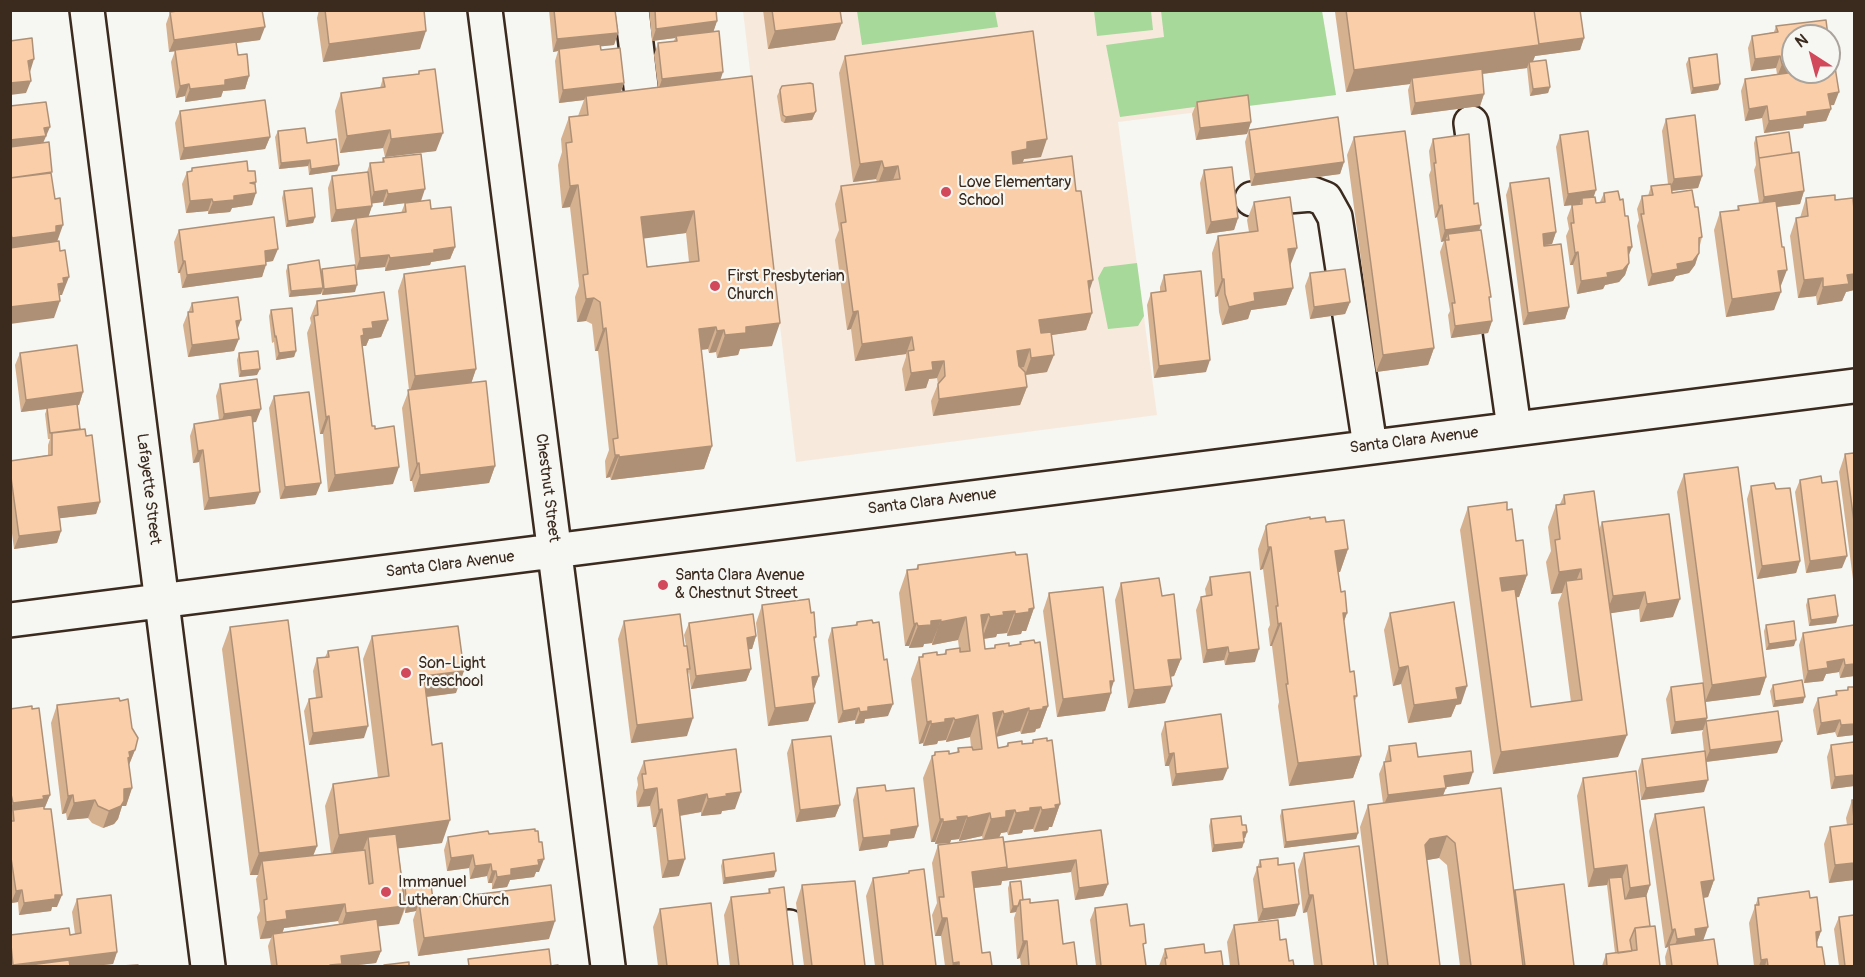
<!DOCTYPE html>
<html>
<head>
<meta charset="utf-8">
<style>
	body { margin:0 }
	#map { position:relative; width:1865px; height:977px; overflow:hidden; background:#f6f6f2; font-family:Pangolin,sans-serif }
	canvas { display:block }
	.frame { position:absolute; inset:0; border:12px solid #3b2a1e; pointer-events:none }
	.north { position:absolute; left:1781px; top:24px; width:60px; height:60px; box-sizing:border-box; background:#f6f6f2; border:2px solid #aba49d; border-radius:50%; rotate:324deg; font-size:16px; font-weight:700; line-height:24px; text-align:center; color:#3b2a1e }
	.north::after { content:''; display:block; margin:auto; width:21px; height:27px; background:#d1495b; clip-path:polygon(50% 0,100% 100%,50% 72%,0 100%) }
</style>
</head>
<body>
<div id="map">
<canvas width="1865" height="977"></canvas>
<div class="frame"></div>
<div class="north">N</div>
</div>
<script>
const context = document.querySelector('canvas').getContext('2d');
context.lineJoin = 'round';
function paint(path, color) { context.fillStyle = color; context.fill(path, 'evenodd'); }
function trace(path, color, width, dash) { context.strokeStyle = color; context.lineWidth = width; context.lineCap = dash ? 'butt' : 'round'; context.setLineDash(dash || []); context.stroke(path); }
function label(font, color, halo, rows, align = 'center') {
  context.font = font + ' Pangolin,sans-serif'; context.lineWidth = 4.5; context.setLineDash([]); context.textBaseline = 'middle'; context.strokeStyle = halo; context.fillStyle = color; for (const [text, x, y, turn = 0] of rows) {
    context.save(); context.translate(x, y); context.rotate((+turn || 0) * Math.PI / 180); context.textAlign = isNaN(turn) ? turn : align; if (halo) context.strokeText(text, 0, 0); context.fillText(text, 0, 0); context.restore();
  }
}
paint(new Path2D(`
	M743 11H1322L1336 95 1118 122 1157 415 796 462Z`), '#f7eadc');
paint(new Path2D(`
	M857 11H995L998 27 862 45Z
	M1094 11H1151L1153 30 1097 36Z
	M1161 11H1322L1336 95 1248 106 1247 100 1120 117 1106 45 1164 37Z
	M1137 263 1144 316 1138 326 1108 329 1098 278 1104 267Z`), '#a7d99a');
const minor = new Path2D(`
	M87 10 208 966
	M485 10 608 966
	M632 10 642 95
	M1471 123 1514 428
	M1252 199 1312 194 1325 199 1335 217 1370 446
	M10 620C625 542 1240 462 1854 386
	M789 927 794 966`);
trace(minor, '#3b2a1e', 38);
trace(minor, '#f6f6f2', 33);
paint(new Path2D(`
	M171 10H262L260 40 236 43 238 55 249 76 245 89 223 91 221 97 185 102V96L176 98 171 62 175 51 169 52 166 24Z
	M319 10H424L420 49 323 62 317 18Z
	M549 10H615L618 33 614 45 601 46V50L624 83 621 92 658 87 654 55 658 43 674 41 675 38 652 41 649 10H716L717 21 713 32 720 80 772 346 740 349 738 355 717 358 716 352 709 353 708 349 701 350 712 446 704 469 611 480 610 477 606 478 605 461 609 450 598 351H595L592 324 586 321 577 322 575 297 579 286 570 207 562 208 558 165 562 152 561 139 569 117 578 116 584 100 559 103 555 61 558 51 553 52ZM686 233 689 262 647 267 643 238Z
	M763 10H840L835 40 768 49Z
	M1336 10H1580L1584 38 1580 50 1535 56 1532 62 1550 87 1548 93 1530 96 1527 68 1482 74 1484 94 1480 106 1411 115 1408 90 1410 84 1346 92 1335 12Z
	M1776 26 1793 36 1834 105H1830L1831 109 1826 121 1804 124 1803 128 1764 133 1762 118 1745 121 1741 91 1745 79 1777 74 1776 68 1751 71 1748 48 1752 36 1774 32Z
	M845 56 1041 157 1024 159 1022 162 1089 290 1092 313 1086 330 1051 335 1047 372 1025 375 1027 387 1020 405 933 416 931 401 938 384 937 378 929 379 926 388 905 391 902 369 906 357V354L855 361 851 329 847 330 835 240 839 230 835 204 841 186 877 182 876 179 853 182 839 73Z
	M1689 58 1720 84 1718 90 1691 94 1686 64Z
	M419 71 436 151 385 157 383 148 340 153 335 111 341 93 380 88 383 78 418 74Z
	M780 90 816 111 812 120 784 123 781 121 777 96Z
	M1197 102 1251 122 1247 134 1196 140 1192 114Z
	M180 111 270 137 265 149 180 160 175 123Z
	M1666 119 1702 176 1698 188 1672 191V193L1695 207 1702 237 1695 265 1689 273 1676 276 1673 281 1648 286 1637 226 1639 220 1637 209 1642 196H1648L1651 186 1668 184 1662 131Z
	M1249 130 1344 162 1340 174 1251 186 1245 142Z
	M278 131 307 143 339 165 337 171 309 175 308 166 279 169 275 137Z
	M1560 135 1596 203 1600 202 1604 193 1620 200 1625 216 1632 247 1629 255V263L1625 275 1619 282 1605 285 1603 289 1577 294 1573 265H1570L1566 236 1569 229 1567 218 1572 205 1580 204 1564 206 1556 147Z
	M1354 137 1434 348 1428 365 1376 372 1347 155Z
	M1756 137 1792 153 1804 191 1800 204 1777 207 1780 288 1774 310 1726 317 1714 230 1720 212 1737 210 1738 206 1759 203 1754 170 1756 165 1754 143Z
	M1433 139 1474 204 1492 321 1488 333 1451 338 1448 315 1450 311 1440 252 1444 241 1441 242 1437 217 1435 218 1429 175 1431 170 1429 151Z
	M383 158 421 201 431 209 455 247 450 259 431 262 430 265 385 271V267L356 270 351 230 355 219 331 222 328 188 332 176 367 172 370 163 382 162ZM383 202V206L405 203 401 213 368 217 372 206V203Z
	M192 168 248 171 255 185 252 205 232 208 230 212 208 214V211L186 213 182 184 187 172H191Z
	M1204 170 1238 218 1234 230 1206 234 1200 183Z
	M1510 183 1556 232 1552 244 1544 246 1569 307 1565 319 1523 325 1506 195Z
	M284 191 315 217 313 223 286 227 282 198Z
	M1806 198 1835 200 1854 210V290L1846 292 1842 301 1817 305 1816 296 1798 298 1790 236 1796 218H1800Z
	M1254 202 1290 266 1293 288 1286 305 1251 310 1248 319 1222 325 1219 312 1218 296 1215 297 1212 253 1218 236 1249 232 1247 220Z
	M179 230 273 261 266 262 262 277 182 288 180 273H178L174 242Z
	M288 265 321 272 322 269 355 292 322 295V291L321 294 289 297 286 271Z
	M1310 273 1350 302 1345 314 1310 319 1305 286Z
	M404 274 476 369 471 383 495 466 489 483 414 492 412 481H410L402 408 409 390 398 291Z
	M1164 275 1206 372 1154 378 1147 305 1151 293 1160 292V287Z
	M317 301 388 320 381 337 369 339 366 346H362L372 426 393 484 328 492 323 434H320L307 333 311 323 310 318Z
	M192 303 238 329 234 351 188 357 183 325Z
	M271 310 296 351 294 357 276 360 274 342 272 343 269 316Z
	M20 353 83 392 79 405H77L79 430 86 436 100 502 96 514 60 518 61 531 57 543 14 549 10 518V461L48 455V445L50 439H48L45 414 47 409 21 412 15 365Z
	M239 353 257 375 239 377 237 360Z
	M220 384 256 422H252L255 504 204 510 199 462 193 463 190 436 194 424 219 420 216 396Z
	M274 396 316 495 280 499 269 408Z
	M1854 453V587L1839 472 1845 454Z
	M1684 474 1766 677 1760 695 1705 702 1707 718 1706 721 1782 741 1777 753 1706 762 1704 792 1641 800 1638 771 1642 759 1704 751 1702 733 1703 730 1671 734 1666 699 1671 687 1703 683 1677 492Z
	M1800 480 1822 483 1842 568 1806 573 1795 492Z
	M1751 486 1776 489 1800 561 1796 573 1757 579 1747 499Z
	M1564 495 1599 530 1602 522 1673 617 1640 622 1639 609 1610 613 1618 757 1493 774 1460 530 1468 507 1507 510 1516 541 1527 575 1519 597H1516L1531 707 1571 702 1558 603 1562 593 1551 594 1546 562 1551 551 1548 527 1556 505 1560 504Z
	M1310 519 1326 522 1348 549 1340 572H1338L1341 592 1347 613 1344 621 1350 672 1357 696 1354 703 1361 756 1353 778 1289 786 1278 706 1279 702 1272 646H1270L1268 629 1270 625 1263 569 1260 570 1258 549 1266 526Z
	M918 565 1034 608 1026 631H1022L1021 634 1007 636V633L997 634 996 637 984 639 985 649 994 648 995 645 1009 646 1019 645 1020 642 1048 706 1040 728 1036 729 1035 732 1021 734 1020 731 996 736 998 748 1006 746 1008 743 1022 744 1032 743 1033 740 1060 804 1052 827H1049L1048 830 1034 832 1033 829 1023 830 1022 833 1008 835 1007 832 1001 833 999 838 1004 842 1101 830 1108 884 1103 896 1075 900 1071 872 1002 881 1001 885 974 888 982 953 992 966H945L941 936H935L932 915 937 903 932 863 938 845 983 840 982 836 959 841V839L951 840 950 843 935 844V842H931L923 778 932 756H934L935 752 949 754 957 752 958 748 971 747 970 737 946 742V740L938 741 937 744 923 746V743L919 744 911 679 919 657H921L923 654 937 655 944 654 946 650 959 648 958 640 932 645V643L924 644 923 647 909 648V646H905L899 593 907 570 916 569Z
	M1210 577 1255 662 1225 665 1224 660 1203 663 1196 610 1201 597 1206 596 1205 589Z
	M1121 583 1162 596 1181 659 1174 676 1170 677 1165 703 1128 708 1115 600Z
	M1049 593 1111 689V693L1105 711 1057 717 1043 611Z
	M1808 599 1838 616 1836 623 1809 626 1806 605Z
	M762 605 811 613 816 637 814 642 819 676 813 691 815 703 808 721 768 726 756 623Z
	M1390 613 1461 704 1456 705 1451 717 1408 723 1401 684 1393 686 1384 630Z
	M624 621 684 646H686L684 635 689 623 756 636 752 649H748L751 669 746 681 691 689 689 672 688 675 687 736 631 743 618 639Z
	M857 622 884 660 888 716 865 719 864 723 855 724V720L838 723 828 640 832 628 855 625Z
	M1766 625 1794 646 1766 650 1764 631Z
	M1854 625V676L1840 678 1839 672 1826 674 1823 681 1804 683 1799 645 1803 633Z
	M230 627 317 846 313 856 331 854 325 806 333 784 378 778 363 659 372 636 456 693 427 697 442 843 398 848 404 891 405 887 433 900 549 939 418 956 413 920 416 911 405 913V909L399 924 378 926 381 951 376 963 349 966H271L268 946 271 938 260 939 257 917 260 911 256 879 258 875H250L222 649ZM338 921 339 924 282 933 284 928Z
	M328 651 364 738 309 745 304 711 309 699 316 698 313 671 317 658 325 657Z
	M1773 685 1803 703 1773 707 1770 691Z
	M1848 687 1854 735 1837 737 1835 732 1817 735 1813 710 1818 698 1835 696 1836 691 1847 690Z
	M120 701 135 750 129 765 132 788 126 806H122L118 819 114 824 103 828 92 823 88 818 67 820 66 813 62 814 51 723 57 705Z
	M10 709 50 795 45 807H44L57 907H52L51 911 19 915 18 902 11 903 10 898Z
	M1165 722 1223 780 1172 786 1169 766H1165L1161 734Z
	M792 740 840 805 835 817 796 822 787 753Z
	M1854 742V786L1831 789 1827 757 1831 745Z
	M1389 746 1418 757 1469 784 1446 787 1443 796 1514 893 1515 890 1574 966H1460L1447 865 1439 858 1427 860 1440 966H1377L1360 827 1368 805 1383 803 1379 774 1384 762H1385V759Z
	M644 761 735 809 722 811 721 814 701 816V812L680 816 679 876 662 878 656 827H653L650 806 637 807 636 792 638 785 637 778Z
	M1583 778 1650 885 1646 896 1650 926 1660 966H1602L1606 954 1615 953 1607 885 1588 887 1577 796Z
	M857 788 886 791 918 826 914 838 889 841 887 847 859 851 853 800Z
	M1852 800H1854V880L1829 883 1824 844 1830 827 1847 825 1846 818Z
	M1282 810 1358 833 1356 839 1284 848 1280 816Z
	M1655 814 1714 880 1708 897 1704 898 1703 940 1718 966H1666L1665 957 1668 947 1665 948 1649 831Z
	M1211 819 1242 825 1247 832 1245 838H1244V842L1242 848 1212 852 1209 826Z
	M489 834 539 872H536L534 877 510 880 507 887 492 889V883H488L487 876 470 879 469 868 447 871 444 850 448 837Z
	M1304 853 1374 966H1314L1307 912 1303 913 1298 870Z
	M723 860 774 877 723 884 721 866Z
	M1260 860 1278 865 1299 904 1295 916 1258 921 1253 879Z
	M909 871 936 966H875L866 896 873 878 908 874Z
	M1010 882 1023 900 1030 903 1063 944 1077 966H1021L1020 958 1017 959 1014 918 1016 912 1010 913 1008 888Z
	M802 885 865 966H804L796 903Z
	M769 889 793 966H730L724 915 731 897 768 893Z
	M1758 898H1810L1821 931 1817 942V947L1825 966H1754L1749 923Z
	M77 899 117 952 113 964 93 966H10V935L75 934 72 912Z
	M1095 908 1130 926 1144 950 1146 966H1096L1090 920Z
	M660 909 718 966H658L653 927Z
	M1839 917 1854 966H1839L1834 929Z
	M1234 925 1280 940 1289 961 1294 966H1230L1227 942Z
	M1165 949 1205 953 1223 966H1159Z`), '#d6b190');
paint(new Path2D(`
	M717 21 713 33 676 36 675 38 652 41 656 29Z
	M842 23 835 40 768 49 775 31Z
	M265 27 260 40 169 52 174 40Z
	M426 31 420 49 323 62 329 44Z
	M618 33 614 45 559 51V49L558 51 553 52 557 39Z
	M1584 38 1580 50 1535 56 1531 67 1529 62 1527 68 1413 83 1412 78 1410 84 1346 92 1354 70Z
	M1780 56 1776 68 1751 71 1755 59Z
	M34 59 30 72 28 61Z
	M1793 63V72L1777 77 1782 64Z
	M723 72 719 84 658 91 662 79Z
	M249 76 245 89 223 91 221 97 185 102 190 89 225 80Z
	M31 81 26 93 10 95V83Z
	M624 83 619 96H586L584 100 559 103 563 90Z
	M189 84 185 96 176 98 180 86Z
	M1720 84 1718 90 1691 94 1693 88Z
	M1550 87 1548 93 1530 96 1533 89Z
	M1839 92 1834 105 1824 106 1828 94Z
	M1484 94 1480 106 1411 115 1415 103Z
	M1767 106 1762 118 1745 121 1749 109Z
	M1831 109 1826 121 1804 124 1803 128 1764 133 1769 121 1807 112Z
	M816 111 812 120 784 123 786 117Z
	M1251 122 1247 134 1196 140 1200 128Z
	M50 127 41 148 10 152V140L44 128Z
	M390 130 383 148 340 153 347 136Z
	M443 133 436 151 385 157 391 139Z
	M270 137 265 149 180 160 184 148Z
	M1047 139 1041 157 1024 159 1021 167 1005 169 1012 152 1027 142Z
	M310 160 308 166 279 169 281 163Z
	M882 161 876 179 853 182 860 164Z
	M1344 162 1340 174 1251 186 1255 174Z
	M339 165 337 171 309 175 311 169Z
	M898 166 892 183 877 186 884 168Z
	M1702 176 1698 188 1669 191 1674 179Z
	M256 182 252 193H256L252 205 232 208 230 212 208 214 213 202 234 196 250 183Z
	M578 185 570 207 562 208 570 186Z
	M425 189 421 201 383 206 388 194Z
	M387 190 383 202 369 204 374 192Z
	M1596 190 1592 202 1582 198 1580 204 1564 206 1568 194Z
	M1804 191 1800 204 1760 209 1764 197Z
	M212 199 208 211 186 213 190 201Z
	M1442 205 1437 217 1435 218 1439 206Z
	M372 206 368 218 331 222 336 210Z
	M694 211 686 233 633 240 641 217Z
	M315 217 313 223 286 227 288 221Z
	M1238 218 1234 230 1206 234 1211 222Z
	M63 225 57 242 10 255V242L12 238 56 226Z
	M1481 225 1477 237 1448 234 1445 241 1441 242 1445 230Z
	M1556 232 1552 244 1538 246 1543 234Z
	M455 247 450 259 431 262 430 265 385 271 390 258 434 250Z
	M1628 247H1632L1627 259Z
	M1297 248 1290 266 1288 249Z
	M278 249 273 261 260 263 265 251Z
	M1578 252 1573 265H1570L1575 253Z
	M1699 253 1695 265 1689 273 1676 276 1673 281 1648 286 1652 274 1677 264Z
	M389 255 385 267 356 270 360 258Z
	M183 261H185L180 273H178Z
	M1629 263 1625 275 1619 282 1605 285 1603 289 1577 294 1581 281 1607 273Z
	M266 265 262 277 182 288 187 275Z
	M1787 270 1780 288 1778 271Z
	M1854 274V290L1846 292 1842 301 1817 305 1823 287 1847 275Z
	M69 277 62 295H60L58 284 63 278Z
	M1823 278 1816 296 1798 298 1804 280Z
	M1222 279H1224L1218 296 1215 297Z
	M1093 280 1087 298 1088 281Z
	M357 285 355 292 322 295 324 289Z
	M323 288 321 294 289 297 291 291Z
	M1293 288 1286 305 1251 310 1248 319 1222 325 1229 307 1254 293Z
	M1781 292 1774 310 1726 317 1732 299Z
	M594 298 586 321 577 322 586 299Z
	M60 301 54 318 10 324V307Z
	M1350 302 1345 314 1310 319 1314 307Z
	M1569 307 1565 319 1523 325 1528 313Z
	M858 311 851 329 847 330 853 312Z
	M1092 313 1086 330 1032 338 1039 320Z
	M241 320 236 333V321Z
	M388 320 381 337 369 339 366 346H360L357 353 363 329 372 322Z
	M1492 321 1488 333 1451 338 1455 326Z
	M780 323 772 346 740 349 738 355 717 358 725 335 746 327Z
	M716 327 708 349 690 351 699 329Z
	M606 328 598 351H595L603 329Z
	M724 330 716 352 709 353 717 331Z
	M912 337 906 354 855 361 862 344Z
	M239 339 234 351 188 357 192 345Z
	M1434 348 1428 365 1376 372 1383 355Z
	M1030 349 1024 367 1011 369 1017 351Z
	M296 351 294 357 276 360 279 353Z
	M1054 355 1047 372 1025 375 1031 358Z
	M1210 360 1206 372 1154 378 1159 366Z
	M944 361 937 378 929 379 926 388 905 391 911 373 932 362Z
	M260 369 257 375 239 377 241 371Z
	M476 369 470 387 409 394 415 376Z
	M1027 387 1020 405 933 416 939 399Z
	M83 392 79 405 21 412 26 400Z
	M261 409 256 422 220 426 224 414Z
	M329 416 323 434H320L326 417Z
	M712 446 704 469 611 480 619 457Z
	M203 450 199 462 193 463 198 451Z
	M615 455H619L610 477 606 478Z
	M419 463 412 481H410L417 464Z
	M495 466 489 483 414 492 420 475Z
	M399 467 393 484 328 492 335 475Z
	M321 483 316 495 280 499 285 487Z
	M260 492 255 504 204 510 209 498Z
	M100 502 96 514 54 519 58 507Z
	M61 531 57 543 14 549 19 536Z
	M1268 547H1271L1263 569 1260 570Z
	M1348 549 1340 572 1327 573 1335 551Z
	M1847 556 1842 568 1806 573 1810 561Z
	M1800 561 1796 573 1757 579 1762 566Z
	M1581 569 1572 591 1566 581 1562 593 1551 594 1559 572Z
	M1527 575 1519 597 1492 601 1500 578Z
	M1645 592 1639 609 1606 614 1613 596Z
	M1680 599 1673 617 1640 622 1647 604Z
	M1034 608 1026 631H1022L1021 634 1007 636 1015 614 1029 609Z
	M1015 611 1007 633 997 634 996 637 982 639 990 617 1003 612Z
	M1343 613H1347L1339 635Z
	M989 614 981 636V615Z
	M1838 616 1836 623 1809 626 1811 620Z
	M966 617 958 640 932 645 940 622Z
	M941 620 932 643 924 644 923 647 909 648 918 626 931 621Z
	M917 623 909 646H905L914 624Z
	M1281 623 1272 646H1270L1278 624Z
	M756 636 752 649 743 650 747 638Z
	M1796 640 1794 646 1766 650 1769 644Z
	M1228 647 1224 660 1203 663 1207 650Z
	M1259 649 1255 662 1225 665 1229 653Z
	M1181 659 1174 676 1162 678 1168 660Z
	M1844 659 1839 672 1826 674 1823 681 1804 683 1808 671 1827 662Z
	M1854 664V676L1840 678 1845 665Z
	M1408 666 1401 684 1393 686 1399 668Z
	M751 669 746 681 691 689 696 676Z
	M464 671 456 693 416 698 424 676Z
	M819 676 812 694V677Z
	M1766 677 1760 695 1705 702 1712 685Z
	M1110 681H1114L1110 693H1111L1105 711 1057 717 1063 699Z
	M1172 686 1165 703 1128 708 1134 690Z
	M1467 686 1461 704 1456 705 1451 717 1408 723 1414 705 1456 688Z
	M1805 697 1803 703 1773 707 1775 701Z
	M815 703 808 721 768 726 775 708Z
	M893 704 888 716 865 719 864 723 855 724 860 712 868 707Z
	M1048 706 1040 728 1036 729 1035 732 1021 734 1029 711 1043 707Z
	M859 708 855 720 838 723 843 711Z
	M1029 708 1020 731 996 737 1004 714Z
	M1003 711 995 734 993 713Z
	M978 715 970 737 946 742 955 720Z
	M693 718 687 736 631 743 637 725Z
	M954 718 946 740 938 741 937 744 923 746 931 724 945 719Z
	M1707 718 1703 730 1671 734 1675 722Z
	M1840 720 1835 732 1817 735 1821 723Z
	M931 721 923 743 919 744 927 722Z
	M1854 724V735L1837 737 1841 725Z
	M368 726 364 738 309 745 313 733Z
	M1627 735 1618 757 1493 774 1501 752Z
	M1782 741 1777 753 1705 762 1710 750Z
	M135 750 128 767 126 768 129 752Z
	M1174 753 1169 766H1165L1169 754Z
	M1361 756 1353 778 1289 786 1298 763Z
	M1228 768 1223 780 1172 786 1176 774Z
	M1473 772 1469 784 1440 788 1444 776Z
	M1854 775V786L1831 789 1835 777Z
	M1708 780 1704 792 1641 800 1646 788Z
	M132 788 126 806H122L118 819 114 824 103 828 109 811 124 789Z
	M657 788 650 806 637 807 644 790Z
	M1446 788 1441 800 1383 807 1388 795Z
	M741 792 735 809 722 811 721 814 701 816 708 799 726 794Z
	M707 794 701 812 672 817 678 800Z
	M50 795 45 807 13 810 10 815V809L13 803Z
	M73 795 66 813 62 814 68 796Z
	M95 800 88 818 67 820 74 803Z
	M1060 804 1052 827H1049L1048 830 1034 832 1042 810 1055 805Z
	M840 805 835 817 796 822 800 810Z
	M1041 807 1033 829 1023 830 1022 833 1008 835 1016 813 1030 808Z
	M662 809 656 827H653L659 810Z
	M1015 810 1007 832 1001 833 998 840 983 841 991 819 1006 811Z
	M990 813 982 836 959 841 967 818Z
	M967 816 959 839 951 840 950 843 935 844 943 822 957 817Z
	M940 819H943L935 842H931Z
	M450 820 442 843 369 852 368 837 362 853 331 857 339 835Z
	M918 826 914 838 889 841 887 847 859 851 863 838 891 830Z
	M1243 832H1247L1245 838 1241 839Z
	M1358 833 1356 839 1284 848 1286 842Z
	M1447 836 1439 858 1422 861 1425 845 1430 839Z
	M1244 842 1242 848 1212 852 1214 845Z
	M317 846 308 868 262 861 258 875H250L259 853Z
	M473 855 469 868 447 871 451 858Z
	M544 859 539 872H536L534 877 510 880 507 887 492 889 497 877 511 869Z
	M685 859 679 876 662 878 668 861Z
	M1076 860 1071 872 1002 881 1001 885 965 889 972 872Z
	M1854 863V880L1829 883 1835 865Z
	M491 864 487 876 470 879 475 866Z
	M1627 865 1620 883 1609 878 1607 885 1588 887 1594 869Z
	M492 871H496L492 883H488Z
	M776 871 774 877 723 884 725 878Z
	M1714 880 1708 897 1695 899 1701 882Z
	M1108 884 1103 896 1075 900 1079 888Z
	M1650 885 1644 903 1623 905 1630 888Z
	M22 890 18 902 11 903 16 891Z
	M55 895H62L57 907H52L51 911 19 915 24 903Z
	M1309 895H1313L1307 912 1303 913Z
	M345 904 338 921 284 928 281 937 273 934 271 938 260 939 266 922 286 911Z
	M1299 904 1295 916 1258 921 1263 909Z
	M418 905 416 911 405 913 407 906Z
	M405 906 399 924 340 931 346 913Z
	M1013 906H1018L1016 912 1010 913Z
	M942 918H947L941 936H935Z
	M555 921 549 939 418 956 424 938Z
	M1708 927 1702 944 1671 957 1677 939 1695 929Z
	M1675 929 1669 946V945L1668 947 1665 948 1672 930Z
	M1821 931 1815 948 1816 932Z
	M1023 941H1027L1020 958 1017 959Z
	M381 951 376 963 349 966H330L341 956Z
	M117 952 113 964 93 966H13V965Z
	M1767 959 1765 966H1759L1761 960Z
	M959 962 957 966H952L953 963Z`), '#ae9076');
const building = new Path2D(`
	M177 10H262L265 27 174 40 170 12 177 11Z
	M325 10H424L426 31 329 44Z
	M554 10H615L618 33 557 39Z
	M655 10H716L717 21 656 29Z
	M772 10H840L842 23 775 31Z
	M1346 10H1534L1539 45 1354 70Z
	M1534 10H1580L1584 38 1539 44Z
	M1826 20 1828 36H1793V63L1782 64 1780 56 1755 59 1752 36 1778 32 1776 26Z
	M719 31 723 72 662 79 658 43 677 41 676 36Z
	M1033 31 1047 139 1027 142V149L1012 152 1013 164 1072 156 1076 191H1081L1093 280 1088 281 1092 313 1039 320 1041 333 1051 332 1054 355 1031 358 1030 349 1017 351 1019 366 1025 372 1027 387 939 399 938 384 945 376 944 361 932 362 933 370 911 373 908 351 914 350 912 337 862 344 858 311 853 312 841 223 846 222 841 186 900 179 898 166 884 168 882 161 860 164 845 56Z
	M32 38 34 59 28 61 31 81 10 83V41Z
	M236 42 238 55 247 54 249 76 225 80V85L190 89 189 84 180 86 175 50Z
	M600 44 601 50 620 48 624 83 563 90 559 49Z
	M1717 54 1720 84 1693 88 1689 58Z
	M1546 60 1550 87 1533 89 1529 62Z
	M1829 67H1835L1839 92 1828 94 1831 109 1807 112V116L1769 121 1767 106 1749 109 1745 79 1795 72H1829Z
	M435 69 443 133 391 139 390 130 347 136 341 93 385 87 383 78 419 74V71Z
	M1482 69 1484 94 1415 103 1412 78Z
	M752 76 780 323 746 327V333L725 335 724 330 717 331 716 327 699 329 712 446 619 457V455H615L613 439 618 438 606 328 603 329 600 302 594 298 586 299 583 275 588 274 578 185 570 186 566 143 572 142 569 117 588 115 586 96ZM694 211 699 261 647 267 641 217Z
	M810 83 813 84 816 111 814 113 786 117 783 115 780 90 782 86Z
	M1248 95 1251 122 1200 128 1197 102Z
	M265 100 270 137 184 148 180 111Z
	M46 102 50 127 44 128 46 136 10 140V106Z
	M1695 115 1702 176 1674 179 1666 119Z
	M1338 117 1344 162 1255 174 1249 130Z
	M305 128 307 143 336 139 339 165 311 169 310 160 281 163 278 131Z
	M1405 131 1434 348 1383 355 1354 137Z
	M1588 131 1596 190 1568 194 1560 135Z
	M1789 132 1792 153 1759 158 1756 137Z
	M1469 134 1474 204 1478 203 1481 225 1445 230 1442 205 1439 206 1434 163H1436L1433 139Z
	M49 142 52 172 10 178V147Z
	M1799 152 1804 191 1764 197 1759 158Z
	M421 154 425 189 388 194 387 190 374 192 370 163 384 162 383 158Z
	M247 161 248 171H255L256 182 250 183 255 184 256 193 234 196V200L213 202 212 199 190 201 187 172 192 171V168Z
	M1232 167 1238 218 1211 222 1204 170Z
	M368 172 372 206 336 210 332 176Z
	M51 173 55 199 60 198 63 225 56 226V232L12 238 10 231V178Z
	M1549 178 1556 232 1543 234 1544 246 1561 244 1569 307 1528 313 1510 183Z
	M1671 184 1672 193 1692 190 1695 207H1698L1702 237 1699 238V253L1693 261 1677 264 1678 269 1652 274 1641 214H1644L1642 196 1653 195 1651 186Z
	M312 188 315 217 288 221 284 191Z
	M1618 191 1620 200 1623 199 1625 216H1628L1632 247H1628L1629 263 1623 270 1607 273 1608 277 1581 281 1578 252 1575 253 1571 223H1574L1572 205 1582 204V198L1595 197 1596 203 1605 202 1604 193Z
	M1835 195V200L1853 198 1854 210V274L1847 275 1849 284 1823 287V278L1804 280 1796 218 1808 216 1806 198Z
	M1290 197 1297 248 1288 249 1293 288 1254 293 1255 301 1229 307 1225 294 1224 279H1222L1218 236 1258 231 1254 202Z
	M430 200 431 209 451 207 455 247 434 250V253L390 258 389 255 360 258 356 218 406 212 405 203Z
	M1776 201 1782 247H1784L1787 270 1778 271 1781 292 1732 299 1720 212 1739 210 1738 206Z
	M274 217 278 249 265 251 266 265 187 275 185 261H183L179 230Z
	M1481 230 1491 297H1489L1492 321 1455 326 1452 303H1455L1445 240H1449L1448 234Z
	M59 241 60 251 65 250 69 277 63 278 64 283 58 284 60 301 10 307V248Z
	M319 260 323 288 291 291 288 265Z
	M355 265 357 285 324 289 322 269Z
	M465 266 476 369 415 376 404 274Z
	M1345 269 1350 302 1314 307 1310 273Z
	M1201 271 1210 360 1159 366 1151 293 1166 291 1164 275Z
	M384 292 388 320 372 322 373 328 363 329 364 335 361 336 372 426H375V429L394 426 399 467 335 475 329 416 326 417 314 316 318 315 317 301Z
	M238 297 241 320 236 321 239 339 192 345 188 312H193L192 303Z
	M292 308 296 351 279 353 276 336 275 337 271 310Z
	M77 345 83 392 26 400 20 353Z
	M258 351 260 369 241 371 239 353Z
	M257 379 261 409 224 414 220 384Z
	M486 381 495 466 420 475 419 463 417 464 408 390Z
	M309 392 321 483 285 487 274 396Z
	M77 404 80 429 50 433 47 408Z
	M250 415 252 416 260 492 209 498 203 450 198 451 194 424Z
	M85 429 86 436 92 435 100 502 58 507 61 531 19 536 10 470V461L52 455V433Z
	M1854 453V522L1845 454Z
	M1738 467 1766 677 1712 685 1684 474Z
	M1821 476 1822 483 1837 481 1847 556 1810 561 1800 480Z
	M1774 483 1776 489 1790 488 1800 561 1762 566 1751 486Z
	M1594 491 1627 735 1501 752 1468 507 1507 502V510L1512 509 1516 541 1523 540 1527 575 1500 578 1502 591 1515 589 1531 707 1582 700 1566 581 1582 579 1581 569 1559 572 1555 540 1560 539 1556 505 1565 504 1564 495Z
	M1669 514 1680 599 1647 604 1645 592 1613 596 1602 522Z
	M1310 517V519L1325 517 1326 522 1344 520 1348 549 1335 551 1341 592 1345 591 1347 613H1343L1350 672 1354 671 1357 696H1354L1361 756 1298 763 1286 684H1288L1281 623 1278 624 1276 606H1278L1271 547H1268L1266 526 1268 524Z
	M1015 552 1016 555 1027 554 1034 608 1029 609V612L1015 614V611L1003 612 1004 615 990 617 989 614 981 615 985 649 995 648V645L1009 643V646L1021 644 1020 642 1034 640 1035 643 1040 642 1048 706 1043 707V709L1029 711V708L1004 714 1003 711 993 713 998 748 1008 746V743L1022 741V744L1033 743V740L1047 738V741L1052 740 1060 804 1055 805 1056 808 1042 810 1041 807 1030 808V811L1016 813 1015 810 1006 811V817L991 819 990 813 967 818V816L957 817 958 820 943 822V819H940L932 756 935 755V752L949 751V754L959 752 958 748 972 747 973 750 982 749 978 715 955 720 954 718 945 719V722L931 724V721L927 722 919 657H923V654L937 652V655L946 654V650L960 648V652L970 651 966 617 940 622 941 620 931 621V625L918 626 917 623 914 624 907 570 918 569V565Z
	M1250 572 1259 649 1229 653 1228 647 1207 650 1201 597 1212 595 1210 577Z
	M1159 578 1162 596 1174 594 1181 659 1168 660 1172 686 1134 690 1121 583Z
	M1103 587 1114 681H1110L1111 693 1063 699 1049 593Z
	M1835 595 1838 616 1811 620 1808 599Z
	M809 599 811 613 814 612 816 637H814L819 676 812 677 815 703 775 708 762 605Z
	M1454 602 1467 686 1456 688 1458 699 1414 705 1408 666 1399 668 1390 613Z
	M680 614 684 646H687L690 669H687L693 718 637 725 624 621Z
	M753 614 756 636 747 638 751 669 696 676 689 623Z
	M288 620 317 846 259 853 230 627Z
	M872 620 873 623 879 622 884 660 887 659 893 704 868 707V711L860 712 859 708 843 711 832 628 857 625V622Z
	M1794 621 1796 640 1769 644 1766 625Z
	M1854 625V664L1845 665 1844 659 1827 662 1828 668 1808 671 1803 633Z
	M458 626 464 671 424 676 432 745 442 743 450 820 339 835 333 784 389 776 372 636Z
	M358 647 368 726 313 733 309 699 322 697 317 658 329 657 328 651Z
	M1802 680 1805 697 1775 701 1773 685Z
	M1703 683 1707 718 1675 722 1671 687Z
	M1848 687H1854V724L1841 725 1840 720 1821 723 1818 698 1837 695 1836 691 1848 690Z
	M119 698 120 701 128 699 132 728 138 738 135 750 129 752 130 757 128 758 132 788 124 789V801L121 806 109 811 98 806 95 800 74 803 73 795 68 796 57 705Z
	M32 706V709L39 708 50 795 43 796 44 799 13 803 10 790V709Z
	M1778 711 1782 741 1710 750 1706 721Z
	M1221 714 1228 768 1176 774 1174 753 1169 754 1165 722Z
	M831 736 840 805 800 810 792 740Z
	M1854 742V775L1835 777 1831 745Z
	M1416 743 1418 757 1471 751 1473 772 1444 776 1446 788 1388 795 1384 762 1391 761 1389 746Z
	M736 749 741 792 726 794 727 796 708 799 707 794 678 800 685 859 668 861 662 809 659 810 657 788 644 790 642 774H646L644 761Z
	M1705 751 1708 780 1646 788 1642 759Z
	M1636 771 1650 885 1630 888 1627 865 1594 869 1583 778Z
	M885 785 886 791 914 788 918 826 891 830V835L863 838 857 788Z
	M1501 788 1523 966H1471L1455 843 1447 836 1430 839 1425 845 1440 966H1388L1368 805Z
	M1852 800H1854V819Z
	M1354 801 1358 833 1286 842 1282 810Z
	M44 806V809H51L62 895H55V899L24 903 22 890 16 891 10 851V821H14L13 810Z
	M1704 807 1714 880 1701 882 1708 927 1695 929 1696 936 1677 939 1675 929 1672 930 1655 814Z
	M1241 816 1242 825H1246L1247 832H1243L1244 842 1214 845 1211 819Z
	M1854 824V863L1835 865 1830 827Z
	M535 829V831H538L539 842H542L544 859 538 860 539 865 511 869V875L497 877 496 871H492L491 864 475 866 473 855 451 858 448 837 488 831 489 834Z
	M1101 830 1108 884 1079 888 1076 860 1007 869V867L1004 842Z
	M396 834 405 906 346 913 345 904 286 911 287 919 266 922 264 900 267 899 262 861 365 850 369 884 373 883 368 837Z
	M1003 837 1007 867 972 872 982 953 990 952 992 966H959V962L953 963 947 918H942L939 897H944L938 845Z
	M1359 846 1374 966H1322L1313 895H1309L1304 853Z
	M774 853 776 871 725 878 723 860Z
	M1278 858V865L1294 863 1299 904 1263 909 1257 867H1261L1260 860Z
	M924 869 936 966H883L873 878 909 873V871Z
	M1622 877 1625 899 1646 896 1650 926 1635 928 1630 940 1632 951 1618 953 1609 878Z
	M855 881 865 966H812L802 885Z
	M1021 881 1023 900H1020L1018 906H1013L1010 882Z
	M431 884 433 900 419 902 418 905 407 906 405 887Z
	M1564 884 1574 966H1525L1515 890Z
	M551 885 555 921 424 938 419 902Z
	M784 887 793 966H739L731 897 770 893 769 889Z
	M1809 891 1810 898 1817 897 1821 931 1816 932 1817 947H1822L1825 966H1768L1767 959 1761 960 1755 905H1759L1758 898Z
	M111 895 117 952 13 965 10 935 69 928 70 935 81 933 77 899Z
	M1030 899V903L1058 900 1063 944 1074 942 1077 966H1029L1027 941H1023L1020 900Z
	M711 903 718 966H667L660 909Z
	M1127 904 1130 926 1144 924 1146 943 1143 944 1146 966H1101L1095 908Z
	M1854 915V966H1845L1839 917Z
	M377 919 381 951 341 956 342 964 330 965V966H277L273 934Z
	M1278 920 1280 940 1286 939 1289 961 1293 960 1294 966H1239L1234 925Z
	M1655 926 1660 966H1607L1606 954 1637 950 1635 928Z
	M1714 939 1718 966H1672L1669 945Z
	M1204 944 1205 953 1221 951 1223 966H1166L1165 958H1167L1165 949Z
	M549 949 551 966 558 965V966H469L468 959Z
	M69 960 70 966H22Z
	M409 962V966H384V965Z
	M138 965V966H122Z`);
paint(building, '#f9cea8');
trace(building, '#ae9076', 1.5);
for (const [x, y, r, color] of [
	[946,192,6,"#d1495b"],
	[715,286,6,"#d1495b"],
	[663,585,6,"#d1495b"],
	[406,673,6,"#d1495b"],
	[386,892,6,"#d1495b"]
]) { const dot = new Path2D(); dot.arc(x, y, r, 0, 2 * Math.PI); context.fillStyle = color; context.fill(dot); trace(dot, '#f6f6f2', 2); }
label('16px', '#3b2a1e', '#f6f6f2', [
	["Love Elementary",958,183],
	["School",958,201],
	["First Presbyterian",727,277],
	["Church",727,295],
	["Santa Clara Avenue",675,576],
	["& Chestnut Street",675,594],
	["Son-Light",418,664],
	["Preschool",418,682],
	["Immanuel",398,883],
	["Lutheran Church",398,901]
], 'left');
label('16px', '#3b2a1e', '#f6f6f2', [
	["Santa Clara Avenue",1414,441,-7],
	["Chestnut Street",547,488,83],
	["Lafayette Street",148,489,83],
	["Santa Clara Avenue",932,502,-7],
	["Santa Clara Avenue",450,565,-7]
]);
</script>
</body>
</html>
